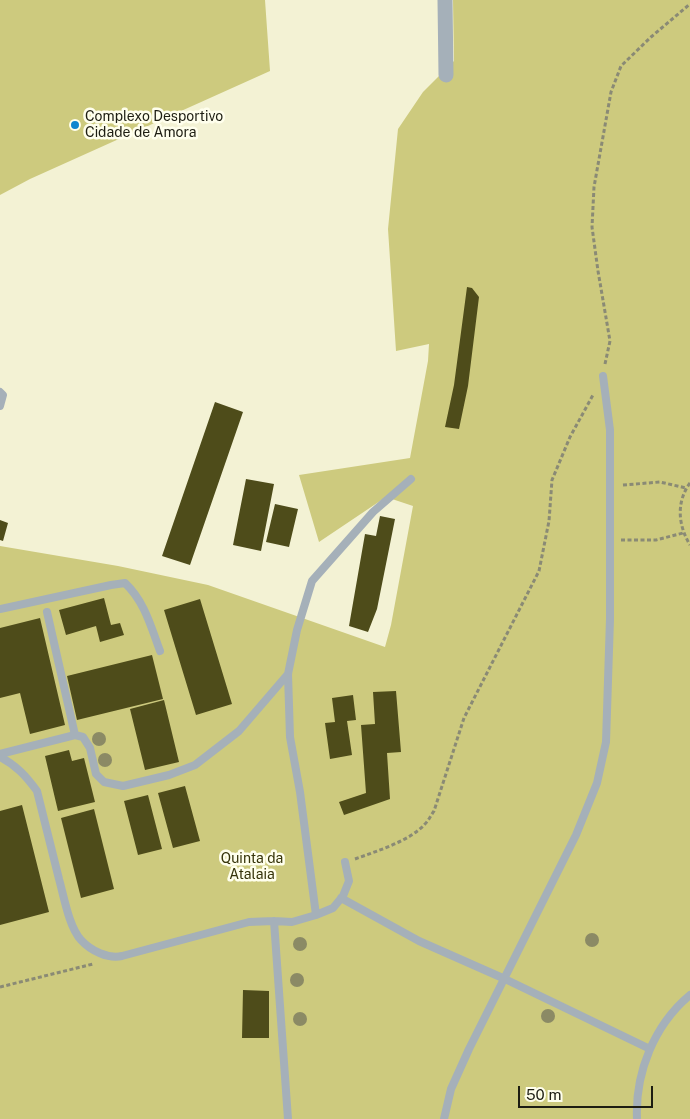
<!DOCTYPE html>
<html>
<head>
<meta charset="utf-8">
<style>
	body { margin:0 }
	#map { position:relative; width:690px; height:1119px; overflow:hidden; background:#f3f2d4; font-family:"Public Sans",sans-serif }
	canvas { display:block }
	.scale { position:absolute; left:518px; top:1086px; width:135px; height:22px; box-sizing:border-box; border:2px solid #1d1d12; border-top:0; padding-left:6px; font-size:15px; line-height:18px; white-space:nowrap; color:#1d1d12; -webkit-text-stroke:4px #ffffed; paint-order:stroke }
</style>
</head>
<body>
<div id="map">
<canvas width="690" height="1119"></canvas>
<div class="scale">50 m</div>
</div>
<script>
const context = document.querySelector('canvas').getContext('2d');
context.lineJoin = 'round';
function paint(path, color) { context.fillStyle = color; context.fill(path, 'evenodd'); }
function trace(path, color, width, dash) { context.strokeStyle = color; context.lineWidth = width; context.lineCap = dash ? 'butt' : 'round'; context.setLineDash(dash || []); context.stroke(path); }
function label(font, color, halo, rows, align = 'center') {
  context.font = font + ' "Public Sans",sans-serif'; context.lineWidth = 5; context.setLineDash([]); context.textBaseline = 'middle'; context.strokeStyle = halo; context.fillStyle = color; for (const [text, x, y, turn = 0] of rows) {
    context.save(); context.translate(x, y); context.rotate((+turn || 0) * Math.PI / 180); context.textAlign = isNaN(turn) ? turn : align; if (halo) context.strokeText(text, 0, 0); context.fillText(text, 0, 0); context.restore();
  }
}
paint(new Path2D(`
	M0 0H265L270 71 30 179 0 195Z
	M453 0H690V1119H0V546L118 566 208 585 385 647 391 625 413 506 386 497 319 542 299 475 410 458 428 361 429 344 396 351 388 229 398 129 423 92 454 61Z`), '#cdca7e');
paint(new Path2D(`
	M467 287 472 288 479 297 468 386 459 429 445 427 454 385Z
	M215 402 243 412 190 565 162 556Z
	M246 479 274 484 261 551 233 545Z
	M275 504 298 509 289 547 266 542Z
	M380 516 395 519 377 609 368 632 349 626 365 534 376 536Z
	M0 520 8 523 3 541 0 540Z
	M104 598 111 625 120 623 124 635 100 642 96 626 66 635 59 610Z
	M200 599 232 704 196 715 164 610Z
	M40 618 65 725 30 734 20 693 0 698V628Z
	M152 655 163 699 77 720 67 676Z
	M396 691 401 752 387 753 390 799 344 815 339 802 366 793 361 725 375 724 373 692Z
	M353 695 356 720 347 721 352 755 330 759 325 723 335 722 332 698Z
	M164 700 179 762 145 770 130 709Z
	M69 750 72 761 84 758 95 802 58 811 45 756Z
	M185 786 200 841 173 848 158 793Z
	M148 795 162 849 138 855 124 801Z
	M22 805 49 912 0 925V811Z
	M94 809 114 889 81 898 61 818Z
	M243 990 269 991V1038H242Z`), '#4e4c1a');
trace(new Path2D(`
	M605 364 610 341 598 271 592 227 594 187 611 92 621 66 651 37 690 4
	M690 483C676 502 678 525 690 545
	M623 485 660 482 686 488
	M621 540H656L683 533
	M355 859C377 851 410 841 425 824 429 820 431 815 434 811L464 718 539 571 549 521 552 480 570 437 593 395
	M0 987 93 964`), '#8a8a75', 3, [4, 2.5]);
trace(new Path2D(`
	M0 392 3 395 0 406
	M0 609 111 585 125 583C145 602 151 627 160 651
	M47 612 75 735
	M0 754 75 735 83 737 90 748 96 774 104 782 123 786 169 775 195 765 239 731 288 674
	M0 757C16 765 26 776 37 791 44 820 52 850 59 879 64 897 69 927 81 940 91 951 108 959 122 956L249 922 274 921 292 922 316 915 333 908 343 896 349 881 345 862
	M341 898 419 941 505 979 650 1049
	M316 915 300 792 290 737 288 674 297 630 312 581 373 512 411 479
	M274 921 288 1119
	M444 1119 451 1089 469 1049 576 835 597 783 606 742 610 619V430L603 376
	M637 1119C635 1073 654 1025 690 995`), '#a5b0b9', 8);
trace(new Path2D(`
	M445 0 446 75`), '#a5b0b9', 15);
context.fillStyle = '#8b8a65';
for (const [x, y] of [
	[99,739],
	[105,760],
	[592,940],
	[300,944],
	[297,980],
	[548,1016],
	[300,1019]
]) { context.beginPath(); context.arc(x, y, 7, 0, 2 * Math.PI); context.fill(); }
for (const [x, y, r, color] of [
	[75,125,5,"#0e86cf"]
]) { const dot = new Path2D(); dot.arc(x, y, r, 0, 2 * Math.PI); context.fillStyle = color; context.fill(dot); trace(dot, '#ffffed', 2); }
label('14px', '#1d1d12', '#ffffed', [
	["Complexo Desportivo",85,117],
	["Cidade de Amora",85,133]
], 'left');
label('14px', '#36340a', '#ffffed', [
	["Quinta da",252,859],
	["Atalaia",252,875]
]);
</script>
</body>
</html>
